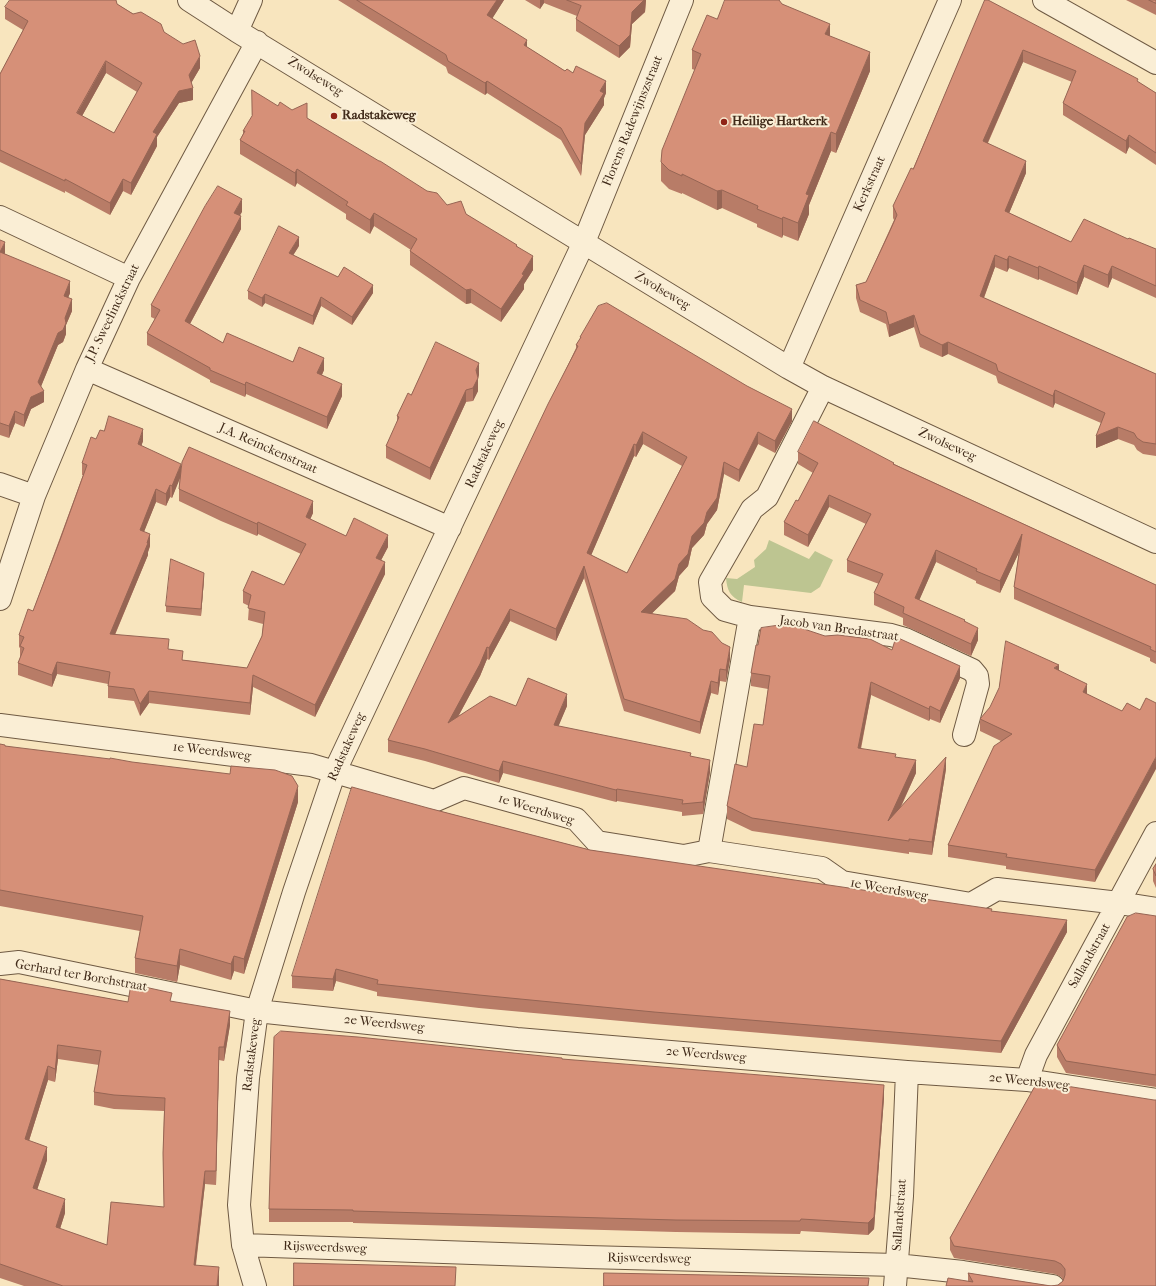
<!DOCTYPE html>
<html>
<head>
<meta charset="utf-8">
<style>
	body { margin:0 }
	canvas { display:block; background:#f8e5be }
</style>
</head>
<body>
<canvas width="1156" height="1286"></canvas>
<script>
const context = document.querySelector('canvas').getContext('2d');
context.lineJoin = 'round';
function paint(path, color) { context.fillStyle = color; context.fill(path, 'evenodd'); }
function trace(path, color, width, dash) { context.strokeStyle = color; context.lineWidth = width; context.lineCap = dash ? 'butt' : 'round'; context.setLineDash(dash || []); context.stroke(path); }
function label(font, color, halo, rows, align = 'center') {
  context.font = font + ' "IM FELL French Canon",serif'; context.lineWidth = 4; context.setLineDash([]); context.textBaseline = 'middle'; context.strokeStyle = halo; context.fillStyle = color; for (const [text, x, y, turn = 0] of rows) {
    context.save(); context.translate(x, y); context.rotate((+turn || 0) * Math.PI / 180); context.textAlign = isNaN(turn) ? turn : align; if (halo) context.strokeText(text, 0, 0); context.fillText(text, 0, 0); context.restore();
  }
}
paint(new Path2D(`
	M769 540 809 559 815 551 833 560 820 587 811 593 744 585 742 602C730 597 727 590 726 578L737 579 755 567 754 560 766 549Z`), '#bdc591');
const minor = new Path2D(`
	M189 0 237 31 789 368 823 387 1156 542
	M1044 0 1156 63
	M237 31 251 0
	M0 217 129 278
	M789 368 950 0
	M87 369 450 528
	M823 387 767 497 752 509 710 582 712 597 725 610 750 617 891 635 905 639 972 670 977 676 978 684 964 735
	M0 484 34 496
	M0 599 34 496 87 369 129 278 257 42
	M0 725 311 765 434 801 464 788 576 819 597 842 684 856 709 851 822 868 842 882 971 904 997 889 1119 903 1156 909
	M709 851 750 617
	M0 964 19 962 257 1011 517 1039 907 1072 1027 1080 1156 1100
	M1027 1080 1036 1055 1156 833
	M243 1245 587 1257 896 1265 963 1272 1053 1286
	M255 1286 243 1245 239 1205 248 1078 257 1011 294 892 335 771 584 242 682 0
	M895 1286 902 1196 907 1072`);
trace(minor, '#6f5a43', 24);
trace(minor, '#faeed5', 22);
paint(new Path2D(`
	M338 0H504L492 18 527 47 565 71 573 73 606 93 604 98V105L585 135 581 176 561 140 487 93 485 95 448 73 446 67Z
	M525 0H646L645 12 632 24 630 47 619 58 576 31V19L577 16 544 3 540 9Z
	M985 0 1138 82 1156 93V165L1129 147 1126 154 1063 115V103L1072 82 1023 62 988 143 1026 173 1009 213 1071 242 1128 239 1156 249V298L1112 278 1108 288 1084 277 1077 295 1039 279 1038 280 1009 268 1007 272 995 267 984 298 1156 374V456L1143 454 1137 450 1134 445 1118 439 1096 448 1101 423 1055 403 1053 408 998 383 996 376 948 354 942 357 920 347 914 327 889 337 886 324 860 312 856 298V285L866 282 894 220 893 218V206L913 169Z
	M1126 0H1156V15Z
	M117 4 164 32 200 68 191 83 193 100 179 103 157 137V146L131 195 123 191 110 215 65 191V193L0 162V74L23 30 5 19V7ZM106 73 137 92 114 133 82 116Z
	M782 4 830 36 870 71 836 153 831 151 809 205V214L798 241 783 235 782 238 757 227V224L722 208 717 210 682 193V194L669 189 661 181V162L695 70 692 69V50L717 19Z
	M278 106 307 118 447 205 466 214 517 246 533 270 524 284V289L501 322 471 303 466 304 410 265V251L411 250 374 226 370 234 346 219V214L297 183 295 187 240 154V140L243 134V131Z
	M242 212 239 216 241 229 190 324 223 343 324 370 322 375 342 396 327 429 246 394 245 397 210 382V380L147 345V333L155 319 151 317V305Z
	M0 240 5 254 70 293 68 298 72 311 66 325V334L63 342 58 345 41 386 44 402 31 409 24 427 15 423 9 438 0 435Z
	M299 246 293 255 338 277 373 293 352 325 321 306 313 325 265 303 262 307 248 299V291Z
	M580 337 792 421 775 453 758 444 739 482 724 474 717 510 707 524 704 535 692 548 688 566 679 576 675 591 652 613 730 659 726 682 720 681 718 695 711 693 700 734 624 711 584 578 556 641 510 621 489 660 487 659 480 676 458 717 516 706H567L558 726 691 756 710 772 703 814 682 816V812L617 801 616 802 503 773 499 783 425 761 388 752V740L576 348V345L580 339ZM643 444 682 466 627 573 591 555 634 456 636 457Z
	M479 375 478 378V391L473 401 466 402 430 480 386 458V446L397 423V416L411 395Z
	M96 439 143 441 141 446 181 475 313 513 310 519 346 536 388 547 381 560 385 574 315 717 253 687 250 715 149 703 140 716 134 701 108 698V684L57 674 52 687 18 675V663L20 658V648L19 647V635L33 611 83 475H82V463ZM180 476 179 489V501L221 521 257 536 258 534 301 554 284 585 243 591V603L249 606 248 620 263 624 262 636 247 668 183 660 169 650 115 635 148 555V552L150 546 144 531 156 502 166 506 170 497 172 498Z
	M798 452 894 464 1156 585V664L1150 661V658L1014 599V587L1019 552 1000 593 976 583V581L936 562 919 600 965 621 978 640 971 656 903 625V618L874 605V593L879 584 847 572V560L866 524 829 507 808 547 784 535V522L798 501 813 473 798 464Z
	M204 579 201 616 166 612V606Z
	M825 636 892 650 960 678 940 723 930 719 929 721 871 695 861 749 896 757 916 773 901 807 946 769 932 855 909 852V854L752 831 727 819V806L747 767 763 725 768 689 751 686V673L758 645Z
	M1059 670 1087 694 1122 711 1095 882 1006 869V866L948 857V845L1001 741 980 731V719Z
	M0 744 5 746 298 802 244 974 234 971 231 980 180 965 177 982 135 973V958L140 931 0 906Z
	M428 808 590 850 992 911 1067 932 1001 1053 654 1024 479 1008 377 996V992L336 981 333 991 292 988V976Z
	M1156 864V888L1153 881V869Z
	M1156 916V1087L1066 1073 1057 1057V1045Z
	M0 979 128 1002 172 1001 230 1025 224 1061 219 1060 216 1185 205 1184 196 1265 219 1281V1286H24L0 1278ZM58 1059 99 1065 94 1092V1105L114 1109 164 1111 163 1153 164 1207 107 1245 60 1229 65 1213 37 1190 47 1160 29 1141 48 1080 55 1082Z
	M562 1059 884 1098 874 1229 868 1235 801 1231 800 1234 676 1232 353 1223V1222H269V1209Z
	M1035 1086 1156 1286H946L968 1282V1273L1051 1286 1058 1285 1063 1281V1280L1061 1277 1055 1274 954 1258 950 1250V1238Z`), '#b87c67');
paint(new Path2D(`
	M497 0H504L487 27V15Z
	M540 0H544V3L540 9Z
	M644 0H646L645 12 632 24 630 47 619 58V46L632 12Z
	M830 24V43L825 34Z
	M527 40V52L524 45Z
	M1023 50V62L983 153V141Z
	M870 52V71L836 153V134Z
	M200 56V68L189 87V75Z
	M106 61V73L77 125V113Z
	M487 81V93L485 95V83Z
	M606 81V93L604 98V105L585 135 581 176V164L585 123 600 91Z
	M193 88V100L179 103 157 137V146L131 195V183L153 132 179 91Z
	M831 132V151L809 205V214L798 241V223L806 194Z
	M1129 135V147L1126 154V141Z
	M1026 161V173L1005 223V211Z
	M297 169V183L295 187V173Z
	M123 179V191L110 215V203Z
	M722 190V208L717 210V191Z
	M242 199V212L234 225V213Z
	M374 213V226L370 234V220Z
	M241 216V229L185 333V321Z
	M783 217V235L782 238V219Z
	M299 237V246L289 262V253Z
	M5 242V254L0 252Z
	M995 255V267L980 308V296Z
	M533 256V270L524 284V289L501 322V309Z
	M1009 256V268L1007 272V260Z
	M1084 265V277L1077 295V283Z
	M1039 266V279L1038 280V268Z
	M1112 266V278L1108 288V275Z
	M70 281V293L64 308V296Z
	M373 285V293L352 325V317Z
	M471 289V303L466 304V290Z
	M265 294V303L262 307V298Z
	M321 297V306L313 325V316Z
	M72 299V311L66 325V334L63 342 58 345 38 394V382Z
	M914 315V327L889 337V325Z
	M948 342V354L942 357V345Z
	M324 358V370L317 385V373Z
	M479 363V375L478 378V391L473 401V388L476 370Z
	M246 382V394L245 397V385Z
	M342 384V396L327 429V417Z
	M466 390V402L430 480V468Z
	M1055 390V403L1053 408V396Z
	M44 391V402L31 409 24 427V415L31 397Z
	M792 409V421L775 453V441Z
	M15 411V423L9 438V426Z
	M1118 427V439L1096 448V436Z
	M143 429V441L138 456V444Z
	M643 432V444L636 457V445Z
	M758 432V444L739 482V470Z
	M634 444V456L587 565V553Z
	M724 462V474L717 510 707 524 704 535 692 548 688 566 679 576 675 591 641 624V612L679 564Z
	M181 464V476L172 498V486Z
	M170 485V497L166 506V494Z
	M156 489V502L140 542V530Z
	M829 495V507L808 547V535Z
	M313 501V513L306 529V517Z
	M258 522V534L257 536V524Z
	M150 534V546L148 552V555L110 646V634Z
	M1022 534V546L1000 593V581Z
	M388 535V547L376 570V558Z
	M936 550V562L915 610V598Z
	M385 562V574L315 717V705Z
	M584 566V578L556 641V629Z
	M204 573V579L201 616V609Z
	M510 609V621L489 660V648Z
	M978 628V640L971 656V644Z
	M487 647V659L480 676 448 735V723Z
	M730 647V659L726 682V670Z
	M57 662V674L52 687V675Z
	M1059 665V677L1054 668Z
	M960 666V678L940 723V711Z
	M720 669V681L718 695V683Z
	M253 675V687L250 715V703Z
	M711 681V693L700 734V722Z
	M871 682V695L858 761V748Z
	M1087 684V696L1083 692Z
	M149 691V703L140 716V704Z
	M567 694V706L554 737V725Z
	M930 706V719L929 721V709Z
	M946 757V769L932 855V842Z
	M1156 757V769L1095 882V870Z
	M710 760V772L703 814V802Z
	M916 760V773L888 834V821Z
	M503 761V773L499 783V771Z
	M298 786V802L244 974V959Z
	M617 789V801L616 802V790Z
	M1067 920V932L1001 1053V1041Z
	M180 949V965L177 982V966Z
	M234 956V971L231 980V964Z
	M336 969V981L333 991V979Z
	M230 1011V1025L224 1061V1047Z
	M58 1045V1059L55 1082V1069Z
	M219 1047V1060L216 1185V1171Z
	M48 1066V1080L25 1153V1139Z
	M884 1085V1098L874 1229 868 1235V1223Z
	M47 1147V1160L33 1202V1188Z
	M205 1171V1184L194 1278V1265Z
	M65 1199V1213L56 1241V1227Z
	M219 1267V1286H217Z`), '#966554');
const building = new Path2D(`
	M10 0H116L117 4 133 14 141 12 161 24 164 32 183 44 195 40 200 56 189 75 193 88 179 91 153 132 157 134 131 183 123 179 110 203 65 179V181L0 150V74L28 21 5 7ZM106 61 142 83 114 133 77 113Z
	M357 0H497L487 15 527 40 524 45 565 71 567 69 573 73 576 66 606 81 600 91 604 93 585 123 581 164 561 128 487 81 485 83 448 61 446 55Z
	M567 0H644L632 12 630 35 619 46 576 19 581 6Z
	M725 0H779L782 4 830 24 825 34 870 52 836 134 831 132 806 194 809 195 798 223 783 217 782 219 757 209 758 206 722 190 717 191 682 174V176L669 170 661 162 662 150 701 54 692 50 707 15 717 19Z
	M985 0H988L1138 79 1137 81 1156 93V153L1129 135 1126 141 1063 103 1076 71 1023 50 983 141 1026 161 1005 211 1071 242 1084 219 1128 239 1129 238 1156 249V286L1112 266 1108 275 1084 265 1077 283 1039 266 1038 268 1009 256 1007 260 995 255 980 296 1156 374V444L1143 442 1137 438 1134 433 1118 427 1096 436 1105 413 1055 390 1053 396 998 371 996 364 948 342 942 345 920 334 914 315 889 325 886 312 860 300 856 285 866 282 889 233 897 215 893 206 911 168 913 169Z
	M1149 0H1156V3Z
	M252 90 278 106 280 102 292 110 307 103V118L379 161H380L427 191 437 193 447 205 461 201 466 214 517 245 516 246 533 256 522 274 524 275 501 309 471 289 466 290 410 251 417 239 374 213 370 220 346 205 348 202 297 169 295 173 240 140 245 131H243L252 116Z
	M218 186 242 199 234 213 241 216 185 321 223 343 227 333 293 362 299 347 324 358 317 373 342 384 327 417 246 382 245 385 210 370V368L147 333 160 310 151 305 205 206Z
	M279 226 299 237 289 253 338 277 344 267 373 285 352 317 321 297 313 316 265 294 262 298 248 291Z
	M0 240 5 242 0 252 70 281 64 296 72 299 65 318 66 323 63 330 58 333 38 382 44 391 31 397 24 415 15 411 9 426 0 423Z
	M607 303 747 386 792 409 775 441 758 432 739 470 724 462 717 498 707 512 704 523 692 536 688 554 679 564 675 579 641 612 687 619 703 630 712 632 722 643 730 647 726 670 720 669 718 683 711 681 700 722 624 699 584 566 556 629 510 609 489 648 487 647 480 664 448 723 490 696 516 706 528 678 567 694 554 725 691 753 690 756 710 760 703 802 682 804 683 800 617 789 616 790 503 761 499 771 425 749 388 740 548 404 578 346 576 345 581 337H580L598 306ZM643 432 687 457 627 573 587 553 634 444 636 445Z
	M436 342 479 363 476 370 478 378 473 388 466 390 430 468 386 446 399 417 397 416 408 393 411 395Z
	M109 416 143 429 138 444 181 464 172 486 170 485 166 494 156 489 140 530 150 534 147 543H148L110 634 169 639 168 649 183 651 182 660 247 668 262 636 265 612 248 608 251 595 243 591 252 571 284 585 306 544 258 522 257 524 221 508 179 489 182 462 189 447 313 501 306 517 346 536 354 518 388 535 376 558 385 562 315 705 253 675 250 703 149 691 140 704 134 689 108 686 110 672 57 662 52 675 18 663 24 648 20 646 24 637 19 635 28 609 33 611 60 540 87 465 82 463 91 437 96 439 100 430 104 431Z
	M814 421 894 463 893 464 1156 585V652L1150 649 1151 647 1014 587 1022 534 1000 581 976 571 977 569 936 550 915 598 965 620 964 621 978 628 971 644 903 613 904 607 874 593 883 574 847 560 871 514 829 495 808 535 784 522 796 500 798 501 818 463 798 452Z
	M171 559 204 573 201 609 166 606Z
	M780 625 798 627 825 636 838 635 870 639 892 650 896 637 960 666 940 711 930 706 929 709 871 682 858 748 896 754 895 757 916 760 888 821 946 757 932 842 909 839V841L752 818 727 806 735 764 747 767 754 724 763 725 770 676 751 673 756 645H758L761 628Z
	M1006 641 1059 665 1054 668 1087 684 1083 692 1122 711 1127 703 1140 710 1146 698 1156 703V757L1095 870 1006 857 1007 854 948 845 994 746 1012 734 980 719 990 707 999 688Z
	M0 744 5 745V746L110 759V758L132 762 230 774 231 766 275 770 292 776 298 786 244 959 234 956 231 964 180 949 177 966 135 958 143 916 0 890Z
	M352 787 428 808 590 850 992 909 991 911 1067 920 1001 1041 654 1012 479 995 377 984 378 980 336 969 333 979 292 976Z
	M1156 864V876L1153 869Z
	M1136 913 1156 916V1075L1066 1061 1057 1045 1127 917Z
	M0 979 128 1002 131 984 172 993 170 1001 230 1011 224 1047H219L216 1171H205L194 1265 219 1267 217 1286H63L0 1264ZM58 1045 101 1051 94 1092 114 1095 165 1098 163 1153 164 1207 111 1202 107 1245 56 1227 65 1199 33 1188 47 1147 25 1139 48 1066 55 1069Z
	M281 1031 358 1037 562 1058V1059L884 1085 874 1217 868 1223 801 1219 800 1221 676 1220 353 1211V1210L269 1209 274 1037Z
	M1041 1082 1154 1100H1156V1286H946L948 1278 973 1282 968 1273 1051 1286 1058 1285 1063 1281 1065 1275V1269L1061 1264 1055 1261 954 1246 950 1238 1035 1086Z
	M294 1263 456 1267 455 1286H294Z
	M604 1273 869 1278 868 1286H604Z`);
paint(building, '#d69078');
trace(building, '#966554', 1);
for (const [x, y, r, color] of [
	[334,116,4,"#8f2418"],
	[724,122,4,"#8f2418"]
]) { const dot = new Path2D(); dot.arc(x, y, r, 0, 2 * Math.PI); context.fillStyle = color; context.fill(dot); trace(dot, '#faeed5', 1.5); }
label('13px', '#412b1a', '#faeed5', [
	["Zwolseweg",315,77,32],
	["Florens Radewijnszstraat",633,121,-68],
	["Kerkstraat",870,184,-66],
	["Zwolseweg",662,291,31],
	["J.P. Sweelinckstraat",113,313,-64],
	["Zwolseweg",947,445,25],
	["J.A. Reinckenstraat",268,449,24],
	["Radstakeweg",485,454,-65],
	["Jacob van Bredastraat",839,629,8],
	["Radstakeweg",347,747,-66],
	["1e Weerdsweg",212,752,7],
	["1e Weerdsweg",536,810,17],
	["1e Weerdsweg",889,890,10],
	["Sallandstraat",1090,956,-61],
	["Gerhard ter Borchstraat",81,976,10],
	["2e Weerdsweg",384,1024,6],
	["Radstakeweg",252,1055,-83],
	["2e Weerdsweg",706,1055,5],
	["2e Weerdsweg",1029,1082,6],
	["Sallandstraat",900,1215,-86],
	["Rijsweerdsweg",325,1248,2],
	["Rijsweerdsweg",649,1259,1]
]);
label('bold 13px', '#412b1a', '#faeed5', [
	["Radstakeweg",342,116],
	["Heilige Hartkerk",732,122]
], 'left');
</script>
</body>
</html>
